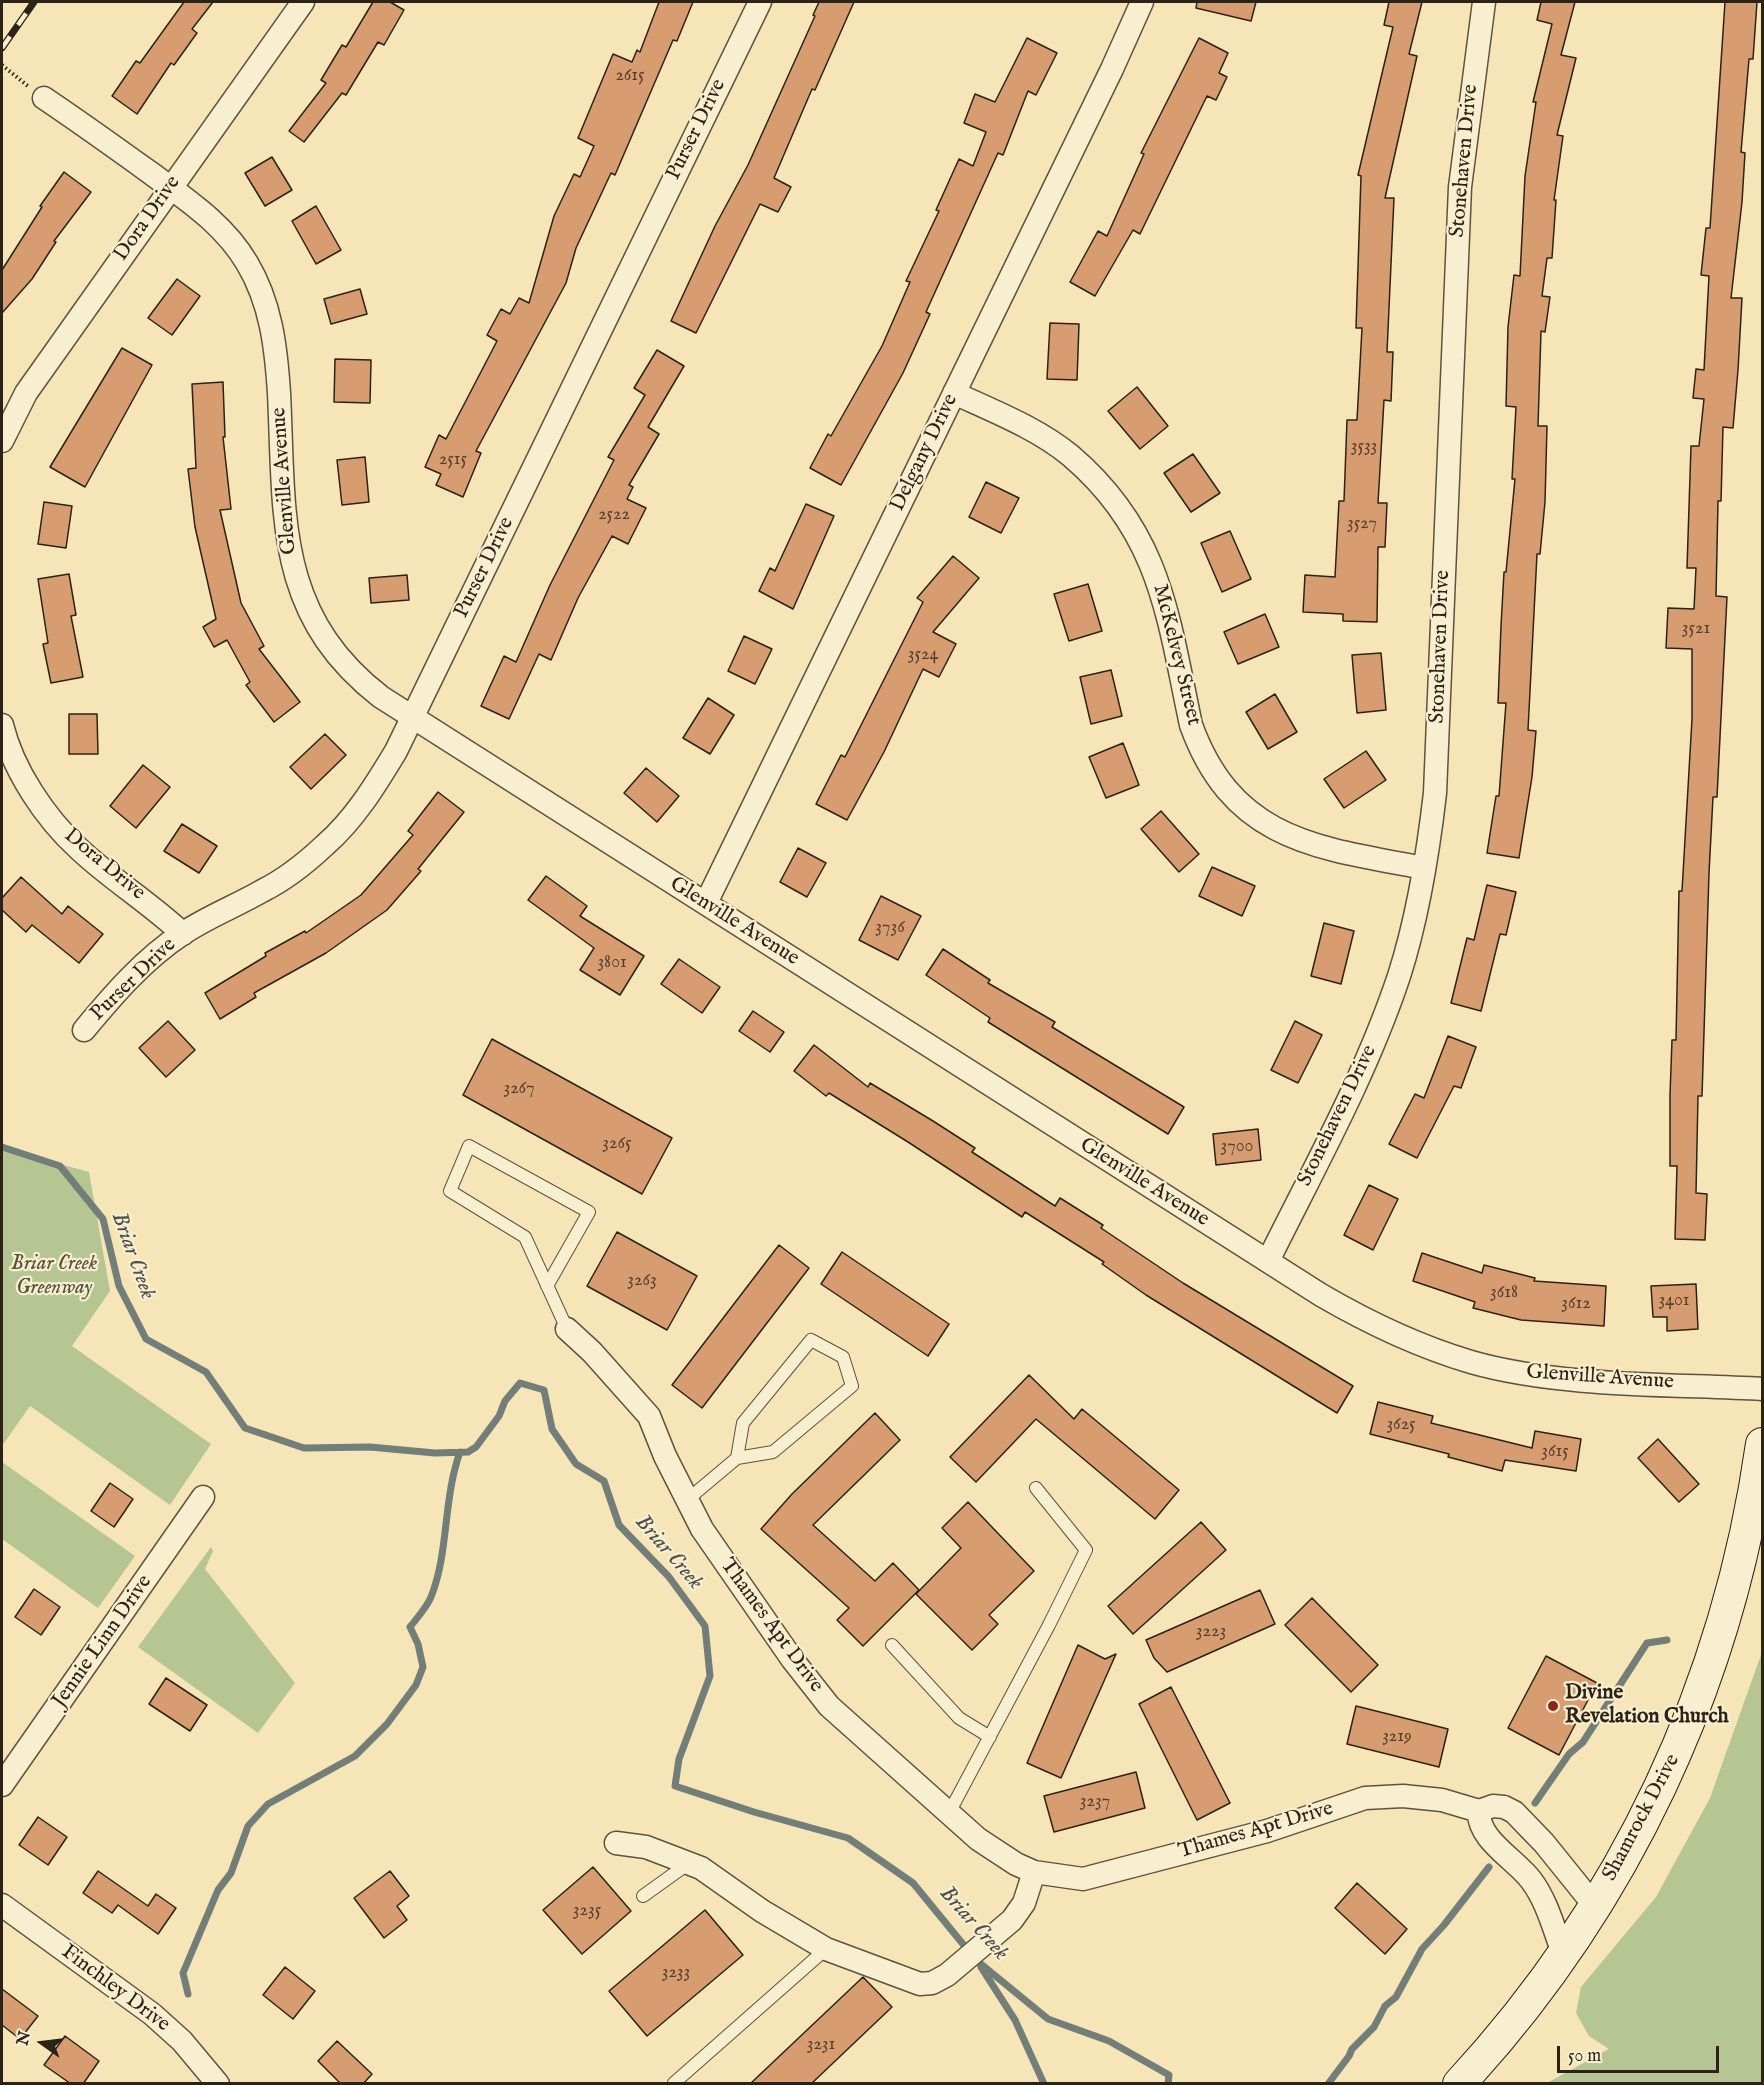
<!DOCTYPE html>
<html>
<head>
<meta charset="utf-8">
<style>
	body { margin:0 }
	#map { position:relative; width:1764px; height:2085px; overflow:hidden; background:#f5e5b7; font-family:"IM FELL English",serif }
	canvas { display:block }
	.frame { position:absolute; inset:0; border:3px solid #2c2216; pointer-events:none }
	.north { position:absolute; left:12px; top:2013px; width:60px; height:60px; -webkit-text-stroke:4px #f8eed0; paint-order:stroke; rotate:284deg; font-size:16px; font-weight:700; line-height:24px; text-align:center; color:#2c2216 }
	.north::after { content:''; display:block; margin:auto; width:21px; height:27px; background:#2c2216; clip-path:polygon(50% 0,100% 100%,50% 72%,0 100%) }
	.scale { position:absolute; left:1557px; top:2046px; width:162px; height:27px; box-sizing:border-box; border:3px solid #2c2216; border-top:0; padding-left:8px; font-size:18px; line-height:21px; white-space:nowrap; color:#2c2216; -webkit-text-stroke:4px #f8eed0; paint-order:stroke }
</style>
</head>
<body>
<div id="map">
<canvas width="1764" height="2085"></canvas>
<div class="frame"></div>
<div class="north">N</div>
<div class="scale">50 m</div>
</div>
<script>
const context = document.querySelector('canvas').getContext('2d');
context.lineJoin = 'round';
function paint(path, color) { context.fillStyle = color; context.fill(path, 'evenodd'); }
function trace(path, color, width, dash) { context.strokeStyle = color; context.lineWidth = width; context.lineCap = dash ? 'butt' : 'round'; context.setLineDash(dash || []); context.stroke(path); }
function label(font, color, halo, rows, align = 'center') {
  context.font = font + ' "IM FELL English",serif'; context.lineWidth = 4.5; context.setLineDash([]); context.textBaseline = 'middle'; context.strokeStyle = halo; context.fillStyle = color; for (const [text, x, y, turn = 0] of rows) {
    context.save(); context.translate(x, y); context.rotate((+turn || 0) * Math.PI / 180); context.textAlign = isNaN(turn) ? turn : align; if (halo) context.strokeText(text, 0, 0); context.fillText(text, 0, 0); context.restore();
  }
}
paint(new Path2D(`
	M5 1149 89 1172 110 1291 72 1346 211 1444 170 1505 30 1406 2 1446V1154Z
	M2 1462 135 1556 98 1608 2 1539Z
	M211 1547 213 1551 205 1569 295 1683 258 1733 138 1647Z
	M1762 1652V2083H1547L1609 2049 1589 2036 1576 2013 1581 1987 1656 1897 1710 1798Z`), '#b6c693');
trace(new Path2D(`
	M2 1147 60 1166 103 1219 119 1286 146 1339 206 1372 245 1428 304 1448 370 1447 435 1453 468 1452 476 1447 499 1416 505 1401 520 1383 544 1390 552 1429 576 1464 604 1481 619 1525 669 1577 705 1626 710 1676 679 1759 675 1786 754 1812 848 1838 913 1883 976 1960 1048 2019 1109 2041 1169 2075 1168 2084
	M1535 1803 1569 1754 1583 1742 1647 1643 1667 1640
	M981 1967 1015 2020 1044 2084
	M188 1994 183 1973 218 1890 231 1873 248 1826 268 1804 355 1756 387 1724 416 1685 423 1667 418 1644 410 1627C417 1618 427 1607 431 1597 449 1552 443 1499 460 1452
	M1328 2084 1349 2056 1352 2049 1374 2027 1385 2006 1396 1997 1422 1949 1444 1925 1489 1867`), '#737e78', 7);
const building = new Path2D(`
	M184 2H213L192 29 197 33 174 65 171 63 137 114 112 96 136 61 140 63Z
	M373 2H390L404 10 384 45 378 42 346 95 342 93 304 142 289 131 326 83 321 80 342 45 346 47Z
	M659 2H693L677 41 673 40 615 175 611 173 576 248 566 283 476 451 481 453 463 497 436 485 441 474 425 467 439 435 446 439 497 341 487 335 501 309 510 314 519 298 529 303 554 216 574 174 580 177 594 146 578 138 613 54 632 62 637 50 640 52Z
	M819 2H854L815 90 812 89 774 178 791 187 778 212 760 204 696 333 671 321 715 226 748 165 815 16 813 15Z
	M1197 2H1256L1251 21 1196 8Z
	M1389 2H1422L1409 54 1417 56 1385 198H1394L1387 352H1393L1391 401 1384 400 1378 503H1387L1385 547H1378L1377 622 1343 621V614L1303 612 1305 575 1335 577 1339 501H1344L1347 420H1357L1362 328H1356L1361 176 1358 175 1393 27 1384 25Z
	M1541 2H1575L1561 55 1576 58 1557 135 1563 136 1554 200H1556L1552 258H1547L1542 296 1550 297 1545 332 1541 331 1538 426H1547L1545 502 1540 554H1537L1528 730 1536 731 1532 777 1519 858 1487 853 1496 796H1499L1506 703H1498L1501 626 1504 572H1506L1515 479H1512L1516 407 1506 406 1508 327 1514 275 1520 276 1525 176 1536 102H1533L1552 24 1537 20Z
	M1725 2H1757L1753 59H1749L1741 152 1745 153 1742 202 1731 298H1742L1738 370 1733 428 1723 427 1721 501H1718L1716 596 1727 597 1717 797H1713L1709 873 1702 1096H1698L1696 1193 1707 1194 1705 1240 1675 1239 1677 1166H1670V1095L1672 1040H1676L1679 891H1682L1692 719V649L1666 648 1668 608 1694 609 1696 568H1687L1691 446H1699L1704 399 1693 398 1696 369 1704 370 1709 276 1701 275 1706 228H1710Z
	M1027 38 1057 53 1036 95 1028 91 1003 155 998 153 926 312 930 314 903 373 841 485 810 468 828 434 831 436 882 346 910 282 906 281 939 211 936 210 959 159 973 166 986 132 964 123 975 94 995 102Z
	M1199 38 1228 53 1219 73 1227 77 1216 100 1207 96 1140 234 1133 230 1095 296 1070 282 1098 231 1107 236 1144 154 1141 153Z
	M272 157 292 190 265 206 245 173Z
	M64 172 91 192 54 241 56 242 32 279 2 313V270L42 207 40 206Z
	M316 206 341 250 316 264 292 221Z
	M177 279 200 296 172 335 148 318Z
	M360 289 367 314 331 324 324 299Z
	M1050 323 1079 324 1077 380 1047 379Z
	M122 348 152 365 85 487 50 467Z
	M657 350 684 366 648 427 659 434 629 485 633 487 627 499 646 508 628 544 612 536 578 598 551 660 539 654 509 719 481 706 504 656 516 662 550 585 614 460 608 457 645 395 634 388Z
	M335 359 371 360 370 403 334 402Z
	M223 382 225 437H223L231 509 220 510 241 603 264 646 259 649 300 702 274 722 246 685 250 682 227 640 214 647 203 627 216 619 195 527 188 469 196 468 192 384Z
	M1137 387 1168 426 1140 449 1108 411Z
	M1193 454 1220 493 1191 512 1164 473Z
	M365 457 369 502 342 505 337 460Z
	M986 482 1019 498 1001 533 969 517Z
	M44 502 72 506 66 548 38 544Z
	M806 504 834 516 793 609 759 591 770 568 775 571Z
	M1230 531 1251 579 1222 592 1201 543Z
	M953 556 979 578 933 632 956 644 939 677 923 669 884 752 847 820 816 804 841 755 845 757 923 602 917 598Z
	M69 574 76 615 71 616 83 677 51 683 43 644 48 643 38 579Z
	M407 575 409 600 371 603 369 578Z
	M1088 584 1102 631 1069 641 1054 594Z
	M1265 614 1279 647 1238 664 1224 632Z
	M744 636 772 649 755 684 728 671Z
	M1381 653 1386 710 1357 713 1352 655Z
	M1111 670 1122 716 1091 724 1080 677Z
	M1275 694 1297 732 1268 749 1246 712Z
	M708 698 734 715 710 754 683 738Z
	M69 714H97L98 754H69Z
	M325 734 346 755 311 789 290 767Z
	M1123 743 1139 785 1106 798 1089 757Z
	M1366 751 1386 780 1344 808 1324 779Z
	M143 765 170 787 136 828 110 806Z
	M646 768 679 796 657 822 624 793Z
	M438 792 464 812 418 869 421 871 387 910 326 953 254 993 256 997 220 1019 205 993 266 956 265 953 305 931 306 933 361 895 413 835 408 831Z
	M1161 811 1199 854 1179 872 1141 829Z
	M182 824 217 846 199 873 164 851Z
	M798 848 826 863 807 897 780 882Z
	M1212 867 1255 886 1242 916 1199 896Z
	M546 876 587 906 580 916 644 956 620 995 580 970 594 948 528 900Z
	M21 877 62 914 68 906 103 934 79 963 32 925 26 932 2 910V898Z
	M1487 885 1516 892 1506 935 1500 934 1481 1011 1451 1003 1467 938 1474 940Z
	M881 896 921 916 898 960 859 940Z
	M1324 923 1354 931 1341 984 1311 976Z
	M943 949 990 980 988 983 1055 1022 1052 1027 1184 1107 1168 1134 988 1022 990 1018 926 975Z
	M679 959 720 987 702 1013 661 984Z
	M753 1011 784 1032 770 1052 739 1031Z
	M168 1021 195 1050 166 1077 139 1048Z
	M1295 1021 1322 1035 1298 1083 1271 1070Z
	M1448 1036 1476 1047 1461 1088 1454 1086 1417 1158 1389 1144 1415 1094 1424 1098Z
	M492 1039 672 1138 642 1194 463 1095Z
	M814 1045 868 1087 870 1083 933 1121 975 1148 972 1152 1055 1206 1060 1198 1103 1225 1101 1228 1183 1283 1353 1386 1337 1413 1146 1295 1102 1264 1104 1262 1025 1212 1022 1217 908 1142 829 1093 826 1096 794 1071Z
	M1258 1129 1261 1160 1216 1165 1213 1134Z
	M1369 1185 1398 1199 1373 1250 1344 1235Z
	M617 1232 697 1276 667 1330 587 1286Z
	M779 1245 809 1268 702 1408 672 1385Z
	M842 1252 949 1324 928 1356 821 1284Z
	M1422 1253 1482 1273 1484 1265 1535 1278 1534 1281 1606 1286 1604 1326 1521 1320 1473 1308 1475 1302 1413 1281Z
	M1696 1284 1698 1329 1667 1331V1317H1653L1651 1286Z
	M1029 1375 1074 1419 1082 1409 1179 1490 1155 1519 1036 1419 976 1482 950 1457Z
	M1378 1402 1433 1416 1431 1423 1532 1448 1535 1431 1581 1439 1576 1471 1505 1460 1502 1471 1448 1457 1449 1454 1370 1434Z
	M875 1413 900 1440 813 1525 875 1581 893 1563 919 1590 863 1646 837 1620 849 1608 761 1529 792 1494Z
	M1658 1439 1699 1484 1679 1502 1638 1458Z
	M110 1483 133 1499 114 1527 91 1511Z
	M968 1502 1034 1571 989 1615 998 1624 972 1650 916 1594 961 1548 942 1528Z
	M1201 1522 1226 1550 1133 1634 1108 1606Z
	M34 1589 60 1607 41 1635 15 1617Z
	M1260 1590 1275 1624 1167 1672 1154 1658 1146 1640Z
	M1312 1598 1378 1665 1351 1692 1285 1625Z
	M1078 1645 1105 1659 1116 1654 1061 1778 1027 1763Z
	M1546 1656 1597 1683 1559 1755 1508 1728Z
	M166 1678 207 1705 190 1731 149 1704Z
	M1171 1687 1230 1803 1197 1820 1139 1704Z
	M1356 1706 1448 1729 1439 1767 1347 1744Z
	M1136 1772 1145 1808 1054 1832 1044 1796Z
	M38 1817 67 1837 48 1865 19 1845Z
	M593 1867 631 1911 582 1954 543 1910Z
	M98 1871 148 1906 156 1894 176 1908 158 1934 118 1905 112 1913 83 1893Z
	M390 1871 409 1896 397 1906 407 1920 384 1938 354 1898Z
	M1357 1883 1407 1929 1385 1954 1335 1908Z
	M705 1910 743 1955 647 2036 609 1991Z
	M285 1967 315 1991 293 2019 263 1995Z
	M863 1977 892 2007 811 2084H750Z
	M2 1989 38 2016 20 2039 2 2025Z
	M65 2036 99 2061 83 2084H71L44 2065Z
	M337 2041 372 2074 363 2084H341L318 2061Z`);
paint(building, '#d79d71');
trace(building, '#2c2216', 1.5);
const lane = new Path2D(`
	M547 1286 589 1212 469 1146 450 1191 525 1237 567 1329
	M687 1500 737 1458 773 1452 852 1386 843 1357 811 1340 743 1423 737 1458
	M892 1645 959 1718 990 1737
	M949 1813 1049 1625 1086 1550 1036 1488
	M643 1896 689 1863
	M674 2083 826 1949`);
const street = new Path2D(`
	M44 98C81 123 116 148 152 174 187 200 224 224 247 263 271 303 276 347 279 393 285 515 274 614 381 697L1321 1295C1369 1323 1417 1346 1471 1362 1558 1387 1671 1384 1762 1389
	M954 393C993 411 1037 428 1071 456 1161 533 1168 617 1191 725 1233 841 1318 848 1424 868
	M2 441 26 393 303 2
	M2 725C13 770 45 818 79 849 112 880 150 903 183 934
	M706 903 1112 69 1142 2
	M84 1030C113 995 144 959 182 934 207 917 236 906 262 891 284 880 307 862 325 845 355 819 376 784 396 751L760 2
	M1268 1261C1314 1168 1366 1075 1399 976 1418 917 1428 854 1435 793L1460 187 1484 2
	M567 1329 592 1352 649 1416 665 1456 702 1529 792 1659 829 1706 978 1839 1016 1864 1034 1872 1083 1879 1267 1831 1365 1798 1403 1796 1442 1800 1479 1811 1493 1806 1504 1807 1514 1812 1544 1843 1594 1905
	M2 1785 203 1497
	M1479 1811C1477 1839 1515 1859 1531 1880 1547 1901 1554 1929 1563 1953
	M616 1843 646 1847 701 1868 762 1911 826 1949 920 1984 932 1983 947 1975 1012 1920 1024 1903 1034 1872
	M2 1905 152 2014 182 2041 218 2084`);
const secondary = new Path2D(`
	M1459 2084C1625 1905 1728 1684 1762 1444`);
trace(lane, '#5e533e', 14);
trace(street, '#5e533e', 25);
trace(secondary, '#2c2216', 34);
trace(new Path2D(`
	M2 65 29 87`), '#2c2216', 4, [1.5, 3]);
trace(lane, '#f8eed0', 12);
trace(street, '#f8eed0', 22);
trace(secondary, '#f8eed0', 32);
const rail = new Path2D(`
	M2 48 34 2`);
trace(rail, '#2c2216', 7);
trace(rail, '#f8eed0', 4.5, [14]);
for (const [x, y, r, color] of [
	[1553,1706,6,"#8f2418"]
]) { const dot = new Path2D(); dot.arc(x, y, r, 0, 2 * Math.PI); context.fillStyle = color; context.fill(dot); trace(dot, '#f8eed0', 2); }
label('18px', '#57412d', null, [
	["2615",630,76],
	["3533",1364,447],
	["2515",453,460],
	["2522",614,515],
	["3527",1362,524],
	["3521",1696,629],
	["3524",923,655],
	["3736",890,928],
	["3801",612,963],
	["3267",519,1089],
	["3265",617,1144],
	["3700",1237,1147],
	["3263",642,1281],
	["3618",1504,1293],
	["3401",1674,1301],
	["3612",1576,1304],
	["3625",1401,1425],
	["3615",1555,1452],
	["3223",1211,1632],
	["3219",1397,1737],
	["3237",1095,1802],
	["3235",587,1911],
	["3233",676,1973],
	["3231",821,2045]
]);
label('21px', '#2c2216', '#f8eed0', [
	["Purser Drive",697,130,-64],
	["Stonehaven Drive",1465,161,-85],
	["Dora Drive",148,219,-55],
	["Delgany Drive",925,453,-64],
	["Glenville Avenue",285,481,-94],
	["Purser Drive",485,568,-64],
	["Stonehaven Drive",1441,647,-88],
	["McKelvey Street",1176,655,76],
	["Dora Drive",104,865,40],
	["Glenville Avenue",734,922,32],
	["Purser Drive",134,980,-44],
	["Stonehaven Drive",1338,1116,-64],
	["Glenville Avenue",1144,1183,32],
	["Glenville Avenue",1600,1378,4],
	["Thames Apt Drive",771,1626,54],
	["Jennie Linn Drive",103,1642,-55],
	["Shamrock Drive",1642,1818,-62],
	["Thames Apt Drive",1256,1831,-16],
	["Finchley Drive",115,1989,37]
]);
label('italic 21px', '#55533c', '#f8eed0', [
	["Briar Creek",54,1265],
	["Greenway",54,1289]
]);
label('bold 21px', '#2c2216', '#f8eed0', [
	["Divine",1565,1694],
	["Revelation Church",1565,1718]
], 'left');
label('italic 22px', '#4f5047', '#f8eed0', [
	["Briar Creek",132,1256,70],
	["Briar Creek",668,1553,49],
	["Briar Creek",973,1924,48]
]);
</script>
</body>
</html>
